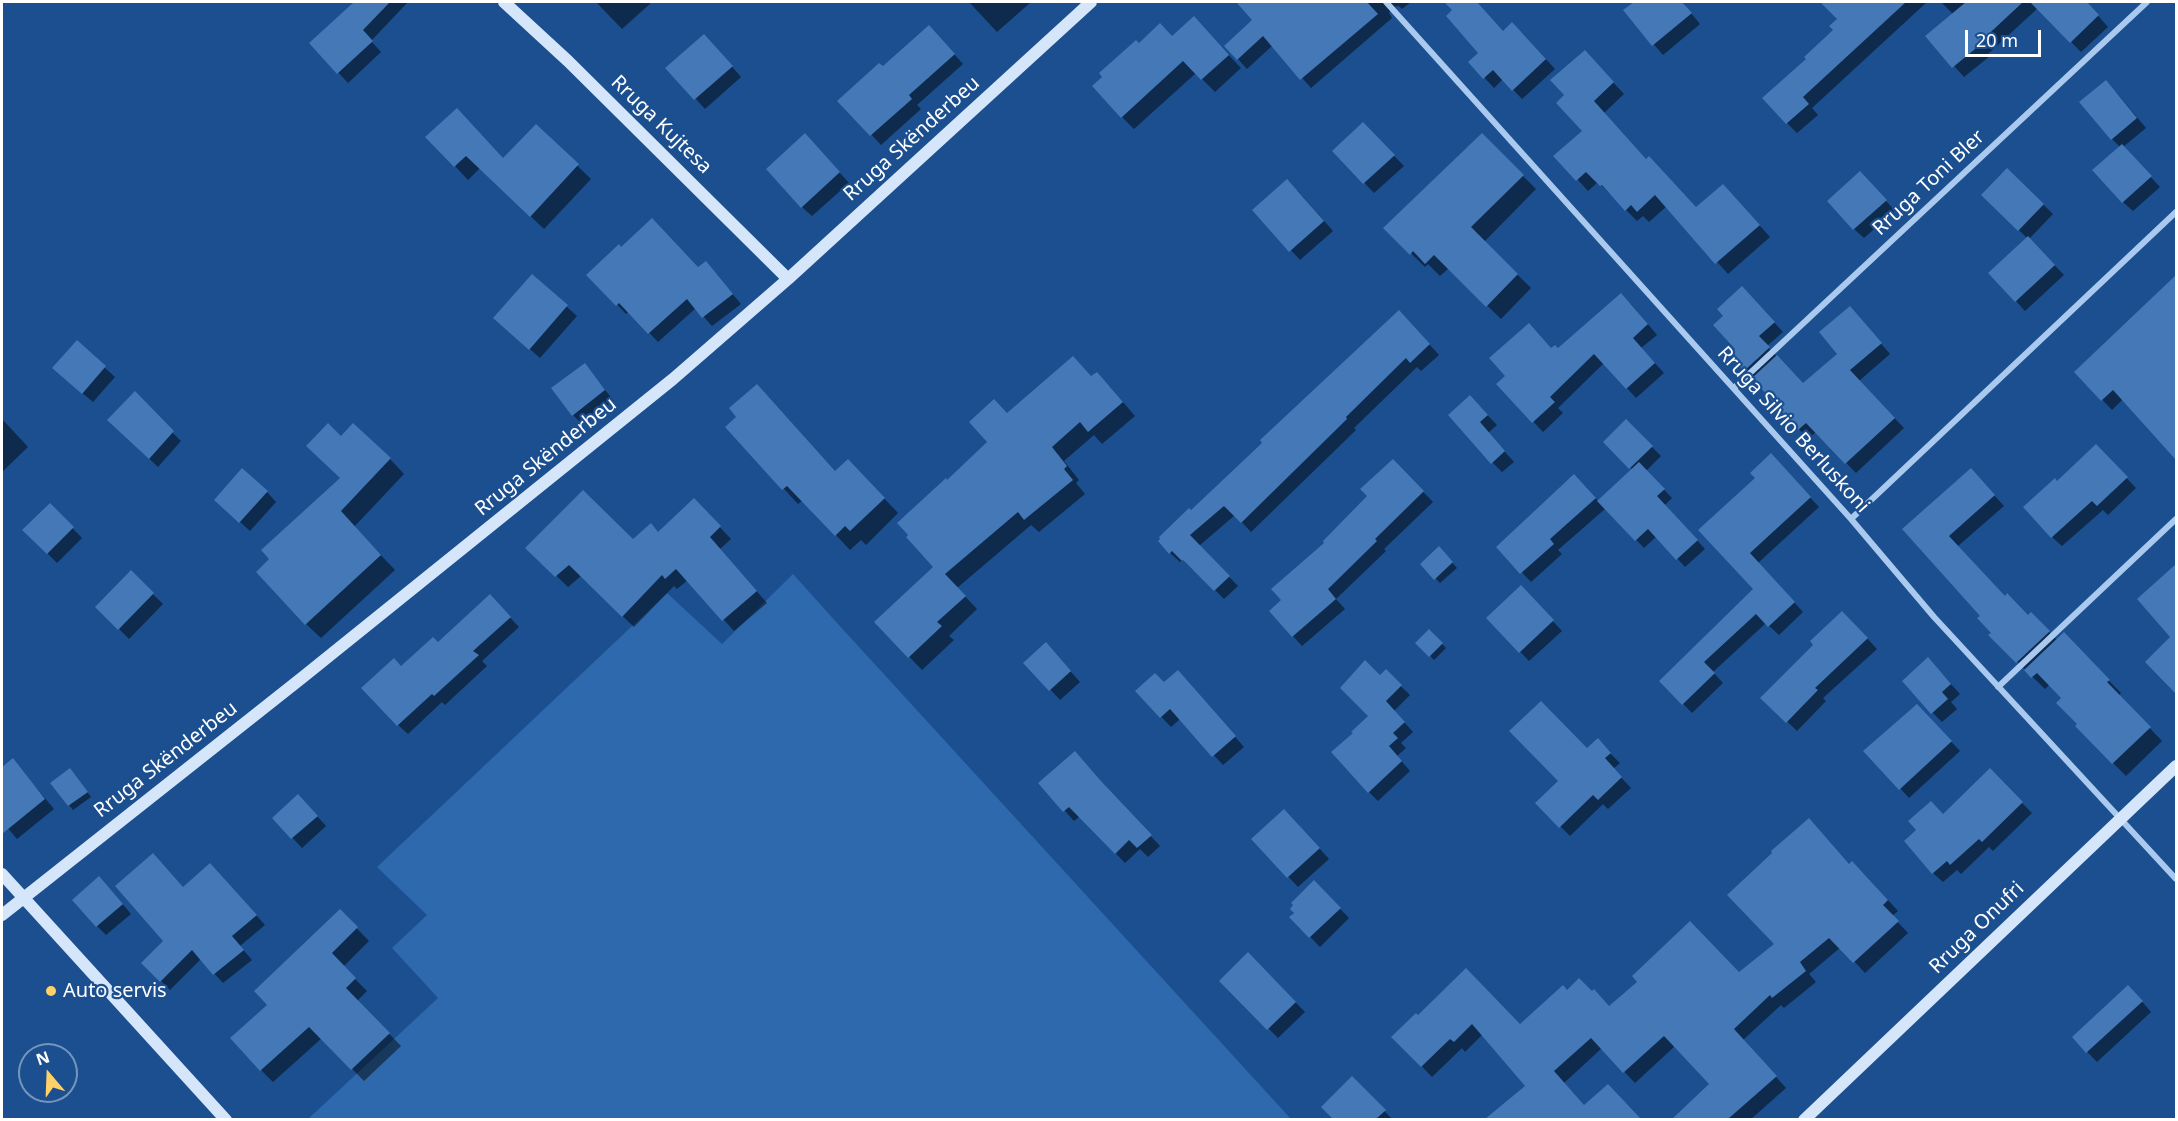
<!DOCTYPE html>
<html>
<head>
<meta charset="utf-8">
<style>
	body { margin:0 }
	#map { position:relative; width:2178px; height:1121px; overflow:hidden; background:#1b4f8f; font-family:"Noto Sans",sans-serif }
	canvas { display:block }
	.frame { position:absolute; inset:0; border:3px solid #fff; pointer-events:none }
	.north { position:absolute; left:18px; top:1043px; width:60px; height:60px; box-sizing:border-box; background:#1b4f8f; border:2px solid #7695bc; border-radius:50%; rotate:341deg; font-size:16px; font-weight:700; line-height:24px; text-align:center; color:#fff }
	.north::after { content:''; display:block; margin:auto; width:21px; height:27px; background:#ffd166; clip-path:polygon(50% 0,100% 100%,50% 72%,0 100%) }
	.scale { position:absolute; left:1965px; top:30px; width:76px; height:27px; box-sizing:border-box; border:3px solid #fff; border-top:0; padding-left:8px; font-size:18px; line-height:21px; white-space:nowrap; color:#fff; -webkit-text-stroke:4px #1b4f8f; paint-order:stroke }
</style>
</head>
<body>
<div id="map">
<canvas width="2178" height="1121"></canvas>
<div class="frame"></div>
<div class="north">N</div>
<div class="scale">20 m</div>
</div>
<script>
const context = document.querySelector('canvas').getContext('2d');
context.lineJoin = 'round';
function paint(path, color) { context.fillStyle = color; context.fill(path, 'evenodd'); }
function trace(path, color, width, dash) { context.strokeStyle = color; context.lineWidth = width; context.lineCap = dash ? 'butt' : 'round'; context.setLineDash(dash || []); context.stroke(path); }
function label(font, color, halo, rows, align = 'center') {
  context.font = font + ' "Noto Sans",sans-serif'; context.lineWidth = 4.5; context.setLineDash([]); context.textBaseline = 'middle'; context.strokeStyle = halo; context.fillStyle = color; for (const [text, x, y, turn = 0] of rows) {
    context.save(); context.translate(x, y); context.rotate((+turn || 0) * Math.PI / 180); context.textAlign = isNaN(turn) ? turn : align; if (halo) context.strokeText(text, 0, 0); context.fillText(text, 0, 0); context.restore();
  }
}
paint(new Path2D(`
	M793 574 838 624 1291 1119H308L438 998 392 948 427 915 377 867 667 593 722 644Z`), '#2e69ad');
paint(new Path2D(`
	M357 2H408L371 41 381 52 348 83 311 43Z
	M596 2H652L622 29Z
	M969 2H1031L997 32Z
	M1238 2H1299L1304 7 1309 2H1411L1402 9 1399 6 1392 7 1389 13 1392 18 1311 88 1273 45 1247 69 1226 46 1254 20Z
	M1450 2H1476L1503 32 1522 33 1555 69 1522 99 1503 79 1494 88 1470 62 1480 53 1448 3Z
	M1636 2H1682L1700 24 1663 55 1625 11Z
	M1822 2H1927L1812 108 1818 115 1797 133 1787 123 1808 59 1835 30 1839 19Z
	M1941 2H2086L2108 27 2081 52 2038 8 1988 54 1990 56 1964 77 1927 36 1953 14Z
	M1206 31 1241 68 1215 92 1196 73 1134 129 1122 117 1139 45Z
	M939 37 963 64 917 105 921 109 881 145 840 101 883 68Z
	M714 46 741 77 705 109 668 68Z
	M1596 64 1624 94 1604 113 1646 160 1696 209 1734 197 1770 237 1728 274 1667 206 1649 222 1643 216 1637 221 1598 182 1588 191 1556 156 1584 131Z
	M2116 92 2146 128 2123 147 2160 187 2133 211 2123 202 2120 147 2112 139Z
	M470 123 504 160 536 126 591 179 544 229 480 168 468 180 455 166Z
	M1363 124 1404 166 1374 193 1334 151Z
	M1482 135 1536 189 1484 242 1531 288 1501 319 1449 268 1440 276 1428 264 1425 267 1385 228Z
	M815 145 849 183 812 216 802 207Z
	M2007 170 2053 214 2029 239 2064 275 2025 311 2016 301 2027 238 1983 195Z
	M1870 183 1895 211 1864 238 1854 229Z
	M1297 190 1333 231 1300 260 1254 210Z
	M706 263 741 304 712 326 696 308 658 342 629 311 626 314 589 275 698 269Z
	M532 276 577 316 540 358 505 327Z
	M2168 285 2176 293V458L2123 399 2112 410 2076 372Z
	M1751 297 1783 332 1767 346 1803 385 1839 354 1859 318 1890 354 1859 381 1904 428 1856 473 1816 432 1808 439 1731 355 1737 350Z
	M1631 304 1657 335 1641 348 1664 373 1636 398 1604 363 1558 408 1563 413 1543 432 1498 384 1552 349 1558 350Z
	M1408 321 1439 355 1421 371 1417 367 1354 428 1356 430 1251 532 1235 515 1199 546 1238 586 1224 599 1194 569 1193 570 1183 560 1180 562 1170 553 1190 511Z
	M77 343 115 377 93 402 64 378Z
	M585 365 614 401 583 425 573 415Z
	M1092 378 1110 387 1135 416 1102 444 1094 435 1064 461 1079 480 1076 483 1085 494 1039 532 1031 525 957 588 977 609 949 636 954 640 922 670 877 623 936 567 947 482 989 442 1007 415Z
	M1470 397 1497 425 1488 433 1514 462 1502 472 1492 462Z
	M2 419 28 447 2 472Z
	M1626 421 1661 456 1646 471 1672 498 1665 505 1705 549 1685 567 1657 536 1644 548 1606 508 1558 550 1562 554 1531 582 1498 547 1584 485 1599 502 1633 470 1605 442Z
	M727 427 836 473 863 476 898 513 866 545 861 540 850 550 803 500 798 504Z
	M117 428H168L181 441 158 467Z
	M341 438 390 459 404 474 354 527 395 570 321 638 306 624 342 478Z
	M2096 446 2136 488 2108 515 2103 510 2062 546 2052 537 2057 482Z
	M1393 461 1433 502 1384 549 1386 551 1336 599 1345 609 1302 646 1293 636 1283 600 1369 496Z
	M1780 465 1819 507 1758 563 1803 612 1779 635 1766 623 1713 672 1723 683 1692 713 1661 681 1755 589 1701 530 1757 479Z
	M1980 480 2004 506 1958 546 2005 597 2028 616 2031 614 2057 640 2063 634 2121 693 2119 696 2162 741 2126 776 2077 727 2080 724 2063 698 2050 684 2045 689 1990 635 1993 633 1982 616 1904 529Z
	M267 492 276 502 250 531 226 509Z
	M694 500 731 539 720 549 767 603 734 631 688 580 677 589 674 586 634 627 581 576 568 587 528 548 633 541 659 533Z
	M50 505 82 538 57 563 24 530Z
	M1439 548 1457 568 1440 583 1422 564Z
	M2176 566V692L2147 662 2172 637 2139 599Z
	M131 573 163 604 129 639 97 607Z
	M1521 587 1562 631 1529 661 1488 618Z
	M499 606 519 627 482 661 487 666 445 705 442 702 408 734 398 725 402 668Z
	M1852 622 1877 649 1823 698 1826 701 1797 731 1763 698 1815 645Z
	M1429 631 1446 648 1434 660 1418 643Z
	M1055 654 1080 682 1060 700 1026 663Z
	M1937 669 1960 694 1951 702 1957 709 1942 722 1933 713Z
	M1386 672 1410 695 1394 711 1413 732 1401 743 1406 748 1397 756 1410 771 1378 801 1369 792 1355 733 1370 716 1380 677Z
	M1187 682 1244 747 1223 765 1180 719 1171 727 1137 691 1164 684Z
	M1917 706 1960 751 1909 798 1866 751Z
	M1587 750H1607L1620 763 1613 769 1631 788 1608 809 1603 804 1570 836 1537 803 1560 781Z
	M13 760 54 809 17 839 2 821V769Z
	M1990 771 2032 813 1993 851 1989 847 1961 874 1957 870 1943 882 1933 873 1944 816Z
	M75 775 91 797 73 810 69 805Z
	M1040 783 1109 792 1160 846 1148 857 1140 849 1125 863 1080 816 1074 821Z
	M308 806 326 826 302 848 274 818Z
	M1294 820 1329 859 1298 887 1253 839Z
	M1850 865 1863 873 1898 911 1892 916 1908 933 1865 973 1841 947 1809 974 1816 982 1784 1008 1781 1005 1743 1040 1786 1088 1750 1120H1674L1711 1084 1675 1046 1635 1083 1602 1048 1564 1083 1585 1107 1617 1095 1640 1120H1588L1580 1111 1570 1120H1490L1527 1086 1483 1034 1465 1052 1462 1048 1432 1077 1394 1037 1416 1015 1520 1025 1568 991 1609 1008 1739 974 1776 944Z
	M219 874 265 925 240 946 252 960 223 983 201 959 170 990 143 963 165 941 184 889Z
	M1314 882 1349 918 1320 947 1291 917Z
	M109 888 131 914 106 935 97 926Z
	M340 911 369 941 343 967 367 991 357 1001 401 1046 364 1081 322 1038 273 1082 261 1070 269 1005Z
	M1248 954 1305 1012 1278 1038 1221 981Z
	M2138 997 2151 1012 2097 1062 2074 1038Z
	M1352 1078 1393 1120H1335L1323 1107Z`), '#0007');
paint(new Path2D(`
	M354 2H390L363 30 373 41 337 74 309 43Z
	M1236 2H1367L1378 14 1300 80 1263 36 1237 60 1224 46 1252 20Z
	M1444 2H1477L1503 31 1512 22 1546 59 1512 91 1493 70 1483 79 1468 62 1478 53 1446 16 1452 10Z
	M1634 2H1682L1692 13 1652 46 1623 10Z
	M1820 2H1906L1803 97 1809 104 1786 124 1762 98 1806 59 1804 57 1833 30 1829 26 1837 19Z
	M1966 2H2023L1979 43 1980 45 1952 68 1925 36Z
	M2030 2H2087L2099 15 2070 43Z
	M1194 16 1229 55 1201 80 1183 61 1121 118 1092 86 1102 77 1099 73 1136 40 1139 43 1160 23 1172 36Z
	M929 25 955 54 909 95 912 99 870 136 837 101 879 63 883 66Z
	M704 34 733 66 694 100 665 68Z
	M1585 50 1614 82 1594 101 1646 159 1649 156 1696 207 1723 184 1760 225 1715 264 1655 195 1637 212 1631 205 1625 211 1602 185 1600 186 1586 172 1576 181 1553 156 1582 131 1556 103 1564 95 1550 80Z
	M2106 80 2137 118 2111 140 2079 102Z
	M457 108 503 158 536 124 579 164 530 217 466 156 454 167 425 137Z
	M1363 122 1395 155 1363 184 1332 151Z
	M805 133 840 172 801 208 766 169Z
	M1482 133 1524 175 1471 227 1518 274 1486 307 1434 255 1425 264 1413 251 1410 255 1383 228Z
	M2122 144 2152 176 2122 203 2092 170Z
	M2007 168 2044 204 2018 231 1981 195Z
	M1860 171 1887 200 1853 230 1827 201Z
	M1287 179 1324 221 1289 252 1252 210Z
	M652 218 698 267 706 261 733 294 702 318 687 299 648 334 619 303 616 306 586 275 619 244 621 247Z
	M2028 236 2055 265 2015 302 1988 273Z
	M532 274 568 305 529 350 493 318Z
	M2176 275V460L2113 390 2101 401 2074 372Z
	M1742 286 1775 322 1759 336 1770 347 1744 371 1729 355 1735 349 1713 325 1723 316 1717 309Z
	M1621 293 1648 324 1633 338 1655 363 1626 389 1594 354 1550 397 1555 402 1532 423 1496 384 1505 376 1489 358 1529 323 1551 348 1555 345 1558 348Z
	M1850 306 1882 343 1850 370 1895 418 1845 464 1806 423 1798 430 1752 378 1777 355 1803 383 1837 354 1819 332Z
	M1399 310 1430 344 1410 363 1406 358 1346 417 1347 419 1241 523 1224 506 1190 535 1230 576 1214 591 1183 560 1182 561 1172 551 1169 554 1158 541 1160 539 1159 537 1189 508 1191 510 1262 443 1260 440Z
	M77 340 106 366 82 394 52 368Z
	M1073 356 1091 376 1097 372 1123 402 1088 432 1080 422 1052 447 1067 466 1064 469 1073 480 1024 520 1018 512 945 574 966 596 937 622 942 626 908 658 874 622 933 567 906 537 908 535 897 523 946 478 947 480 987 442 969 422 994 399 1007 413Z
	M585 363 605 390 572 416 551 388Z
	M757 384 835 471 848 459 885 498 850 531 845 526 835 536 787 486 782 490 725 427 736 417 729 408Z
	M135 391 174 431 149 459 107 420Z
	M1470 395 1488 415 1480 422 1505 451 1491 464 1448 415Z
	M1626 419 1653 446 1629 469 1603 442Z
	M328 423 341 436 353 423 391 458 341 511 381 555 305 625 256 572 269 559 261 550 340 478 306 446Z
	M2096 444 2128 477 2097 506 2092 501 2051 538 2023 507 2055 478 2057 481Z
	M1771 453 1811 497 1750 553 1795 602 1768 627 1756 614 1704 662 1715 673 1682 705 1659 681 1753 589 1698 530 1755 478 1750 473Z
	M1393 459 1424 491 1375 539 1377 541 1328 589 1336 599 1292 637 1269 611 1281 600 1271 589 1324 543 1323 541 1367 496 1360 489Z
	M1639 462 1665 489 1657 496 1698 540 1676 560 1648 529 1635 541 1597 501Z
	M242 468 268 491 239 523 214 500Z
	M1971 468 1995 495 1949 536 2005 596 2007 593 2028 615 2031 612 2050 631 2016 663 1988 635 1991 633 1977 618 1980 616 1902 529Z
	M1574 474 1596 498 1550 539 1554 544 1520 574 1496 547Z
	M583 490 633 539 651 523 658 532 694 498 721 526 710 537 757 591 722 621 676 569 665 579 662 575 622 617 569 565 555 577 525 548Z
	M50 503 74 527 47 554 22 530Z
	M1439 546 1453 562 1434 580 1420 564Z
	M2176 564V694L2145 662 2170 637 2137 599Z
	M131 570 154 593 118 630 95 607Z
	M1521 585 1554 620 1519 653 1486 618Z
	M490 594 511 617 473 651 479 655 434 696 432 694 397 726 361 688 394 658 401 666 433 637 438 642Z
	M1842 611 1868 638 1815 688 1818 690 1786 723 1760 698 1813 645 1810 641Z
	M1429 629 1443 643 1429 657 1415 643Z
	M2064 632 2110 680 2107 682 2151 727 2112 764 2075 726 2077 724 2056 703 2061 698 2037 673 2031 678 2024 670Z
	M1046 642 1071 671 1049 691 1023 663Z
	M1928 657 1951 684 1942 692 1948 699 1931 714 1902 681Z
	M1365 660 1380 675 1386 669 1402 685 1386 701 1405 722 1393 733 1398 738 1389 746 1402 761 1368 793 1331 752 1353 733 1351 732 1368 716 1340 688Z
	M1178 670 1236 736 1212 757 1170 709 1160 718 1135 691 1155 673 1164 682Z
	M1541 701 1587 748 1598 738 1611 753 1605 758 1622 777 1598 800 1593 795 1559 828 1535 803 1558 781 1509 731Z
	M1917 704 1952 741 1899 790 1863 751Z
	M1075 751 1100 780 1152 835 1137 848 1129 840 1115 854 1069 807 1063 812 1038 783Z
	M13 758 45 799 2 834V767Z
	M70 768 88 792 68 806 50 783Z
	M1990 768 2023 802 1982 842 1979 839 1950 865 1947 861 1932 874 1904 841 1916 830 1908 821 1931 801 1943 814Z
	M298 794 318 816 291 839 272 818Z
	M1284 809 1320 848 1287 878 1251 839Z
	M1809 818 1849 864 1852 861 1888 900 1883 905 1899 921 1853 963 1829 938 1800 962 1806 971 1772 998 1770 995 1734 1029 1777 1076 1728 1119H1672L1709 1084 1664 1036 1623 1073 1591 1038 1554 1071 1584 1105 1608 1084 1641 1119H1485L1525 1086 1472 1024 1454 1042 1450 1039 1421 1067 1391 1037 1416 1013 1418 1015 1466 968 1520 1024 1563 985 1567 990 1579 978 1592 991 1594 989 1609 1006 1637 982 1632 976 1690 921 1739 972 1774 944 1727 895 1772 853 1771 851Z
	M153 853 183 887 210 863 257 915 232 936 244 950 213 975 192 950 160 982 141 963 163 941 115 886Z
	M99 876 123 904 96 927 72 900Z
	M1314 880 1341 908 1309 938 1289 917 1294 913 1290 909 1293 905 1291 903Z
	M340 909 358 927 332 953 356 978 346 988 390 1033 351 1070 309 1027 260 1071 230 1038 267 1005 254 991Z
	M1248 952 1296 1002 1267 1030 1219 981Z
	M2128 985 2143 1001 2086 1053 2072 1037Z
	M1352 1076 1386 1110 1376 1119H1333L1321 1107Z`), '#4478b7');
trace(new Path2D(`
	M1386 2 1851 519 1934 617 2176 879
	M1734 388 2147 2
	M1851 519 2176 212
	M1998 687 2176 519`), '#a9c9ee', 6);
trace(new Path2D(`
	M504 2 568 61 788 279
	M2 874 226 1120
	M2 915 303 677 673 379 788 279 1091 2
	M1804 1120 2176 766`), '#d6e6fa', 12);
for (const [x, y, r, color] of [
	[51,991,6,"#ffd166"]
]) { const dot = new Path2D(); dot.arc(x, y, r, 0, 2 * Math.PI); context.fillStyle = color; context.fill(dot); trace(dot, '#1b4f8f', 2); }
label('20px', '#fff', '#1b4f8f', [
	["Rruga Kujtesa",661,125,44],
	["Rruga Skënderbeu",912,139,-42],
	["Rruga Toni Bler",1929,183,-43],
	["Rruga Silvio Berluskoni",1793,430,48],
	["Rruga Skënderbeu",546,457,-39],
	["Rruga Skënderbeu",166,760,-38],
	["Rruga Onufri",1977,928,-44]
]);
label('20px', '#fff', '#1b4f8f', [
	["Auto servis",63,991]
], 'left');
</script>
</body>
</html>
